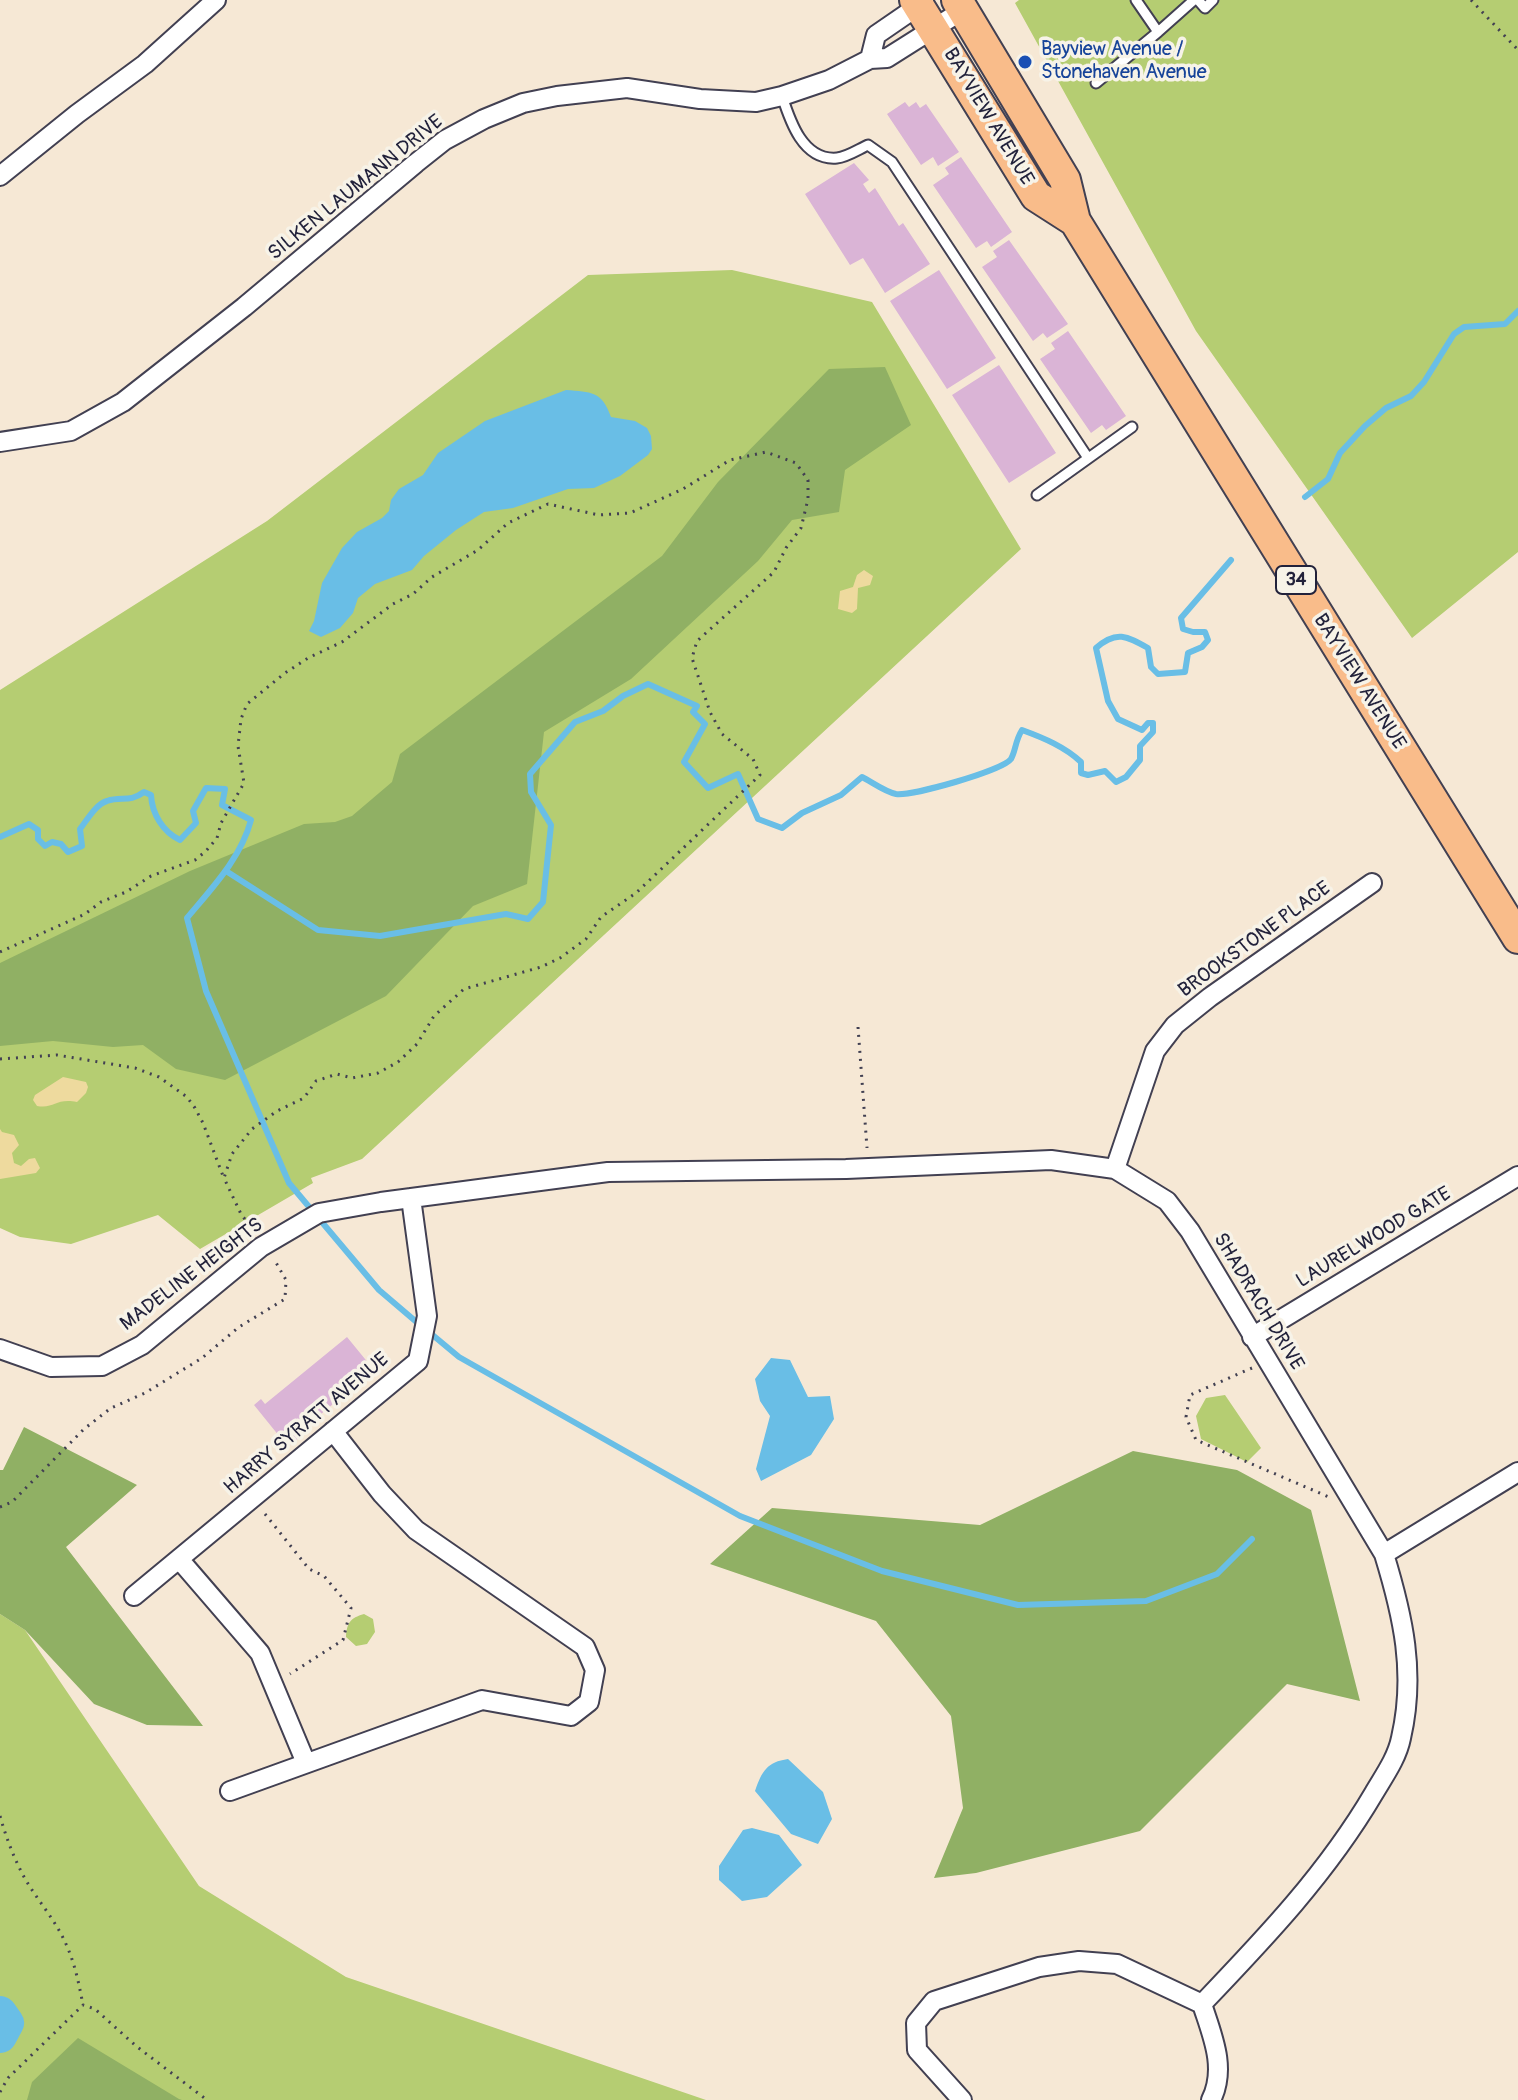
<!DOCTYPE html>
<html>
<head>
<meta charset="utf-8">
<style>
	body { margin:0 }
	canvas { display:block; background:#f6e8d5 }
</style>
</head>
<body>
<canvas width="1518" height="2100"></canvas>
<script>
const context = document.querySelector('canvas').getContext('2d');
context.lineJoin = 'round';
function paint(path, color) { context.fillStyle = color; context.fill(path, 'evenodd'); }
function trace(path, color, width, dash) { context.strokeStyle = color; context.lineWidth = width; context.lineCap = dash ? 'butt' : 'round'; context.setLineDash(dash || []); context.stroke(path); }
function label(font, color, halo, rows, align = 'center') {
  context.font = font + ' Pangolin,sans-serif'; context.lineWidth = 7; context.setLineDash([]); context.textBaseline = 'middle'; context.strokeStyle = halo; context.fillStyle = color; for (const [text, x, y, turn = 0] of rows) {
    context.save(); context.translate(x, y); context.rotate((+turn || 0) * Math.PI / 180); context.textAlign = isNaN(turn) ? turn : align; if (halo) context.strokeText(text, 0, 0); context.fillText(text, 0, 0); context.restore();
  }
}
paint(new Path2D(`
	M1019 0H1518V552L1412 638 1196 331 1015 3Z
	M732 270 872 302 1021 549 362 1159 311 1178 313 1183 200 1249 158 1215 71 1244 20 1237 0 1228V690L267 521 588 275Z
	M1225 1395 1261 1448 1247 1462 1201 1439 1196 1416 1206 1398Z
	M0 1614 25 1630 199 1886 346 1977 706 2100H0Z
	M364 1614 373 1619 375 1632 367 1644 356 1646 346 1637C347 1623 350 1618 364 1614Z`), '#b5cd72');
paint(new Path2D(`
	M885 367 911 425 845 470 839 512 792 520 758 561 631 679 544 732 527 884 473 906 386 996 225 1080 176 1069 143 1045 113 1047 53 1041 0 1046V963L190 871 304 824 335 822 352 816 392 782 400 754 662 556 718 482 829 369Z
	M24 1427 137 1485 66 1547 203 1726 147 1725 94 1704 25 1630 0 1614V1470H3Z
	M1133 1451 1237 1470 1311 1510 1360 1701 1287 1684 1140 1831 976 1873 934 1878 963 1808 951 1716 876 1621 710 1564 772 1508 980 1525Z
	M78 2038 179 2099 182 2100H27L32 2082Z`), '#90b064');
paint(new Path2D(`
	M864 570 873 576 870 585 858 588 857 609 852 613 838 609 840 591 853 587 857 575Z
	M63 1077 86 1082 88 1087 86 1093 77 1102C55 1098 55 1109 37 1106L33 1100 35 1095Z
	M0 1129 2 1132 14 1135 19 1145 12 1153 14 1163 21 1166 29 1159 35 1158 40 1168 36 1173 0 1179Z`), '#eeda9e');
paint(new Path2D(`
	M566 390C591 392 602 391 611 417L635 421 647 428 651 436 652 449 648 455 620 476 594 488 568 489 513 508 484 512 456 530 424 556 412 570 375 584 358 598 353 613 340 628 321 637 309 631 314 621 322 583 342 548 357 532 382 518 389 511 391 500 399 489 423 475 438 453 485 421Z
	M771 1358 790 1360 808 1397 830 1396 834 1419 811 1455 761 1481 756 1469 770 1416 760 1401 755 1379Z
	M788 1759 823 1792 832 1819 818 1844 791 1834 755 1791C762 1771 767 1762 788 1759Z
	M752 1828 779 1835 802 1865 767 1897 742 1901 719 1880V1866L743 1830Z`), '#69bee6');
trace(new Path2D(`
	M1305 497 1328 479 1340 453 1365 426 1386 408 1411 396 1424 382 1454 334 1464 327 1505 324 1518 311
	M0 837 29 824 38 830V839L45 846 52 842 61 844 68 852 82 846 80 829C87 820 96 804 107 801 122 796 129 803 144 792L151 795C152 814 163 832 180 840L196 823 193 811 206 788 225 789 222 805 251 820C241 858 212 888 187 918L206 991 289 1183 379 1290 420 1325
	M226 871 318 930 380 936 506 914 528 919 543 902 551 825 531 792 530 774 575 722 603 711 623 696 648 684 697 706 693 712 705 724 684 762 708 788 738 774 758 819 782 828 802 813 841 795 862 777C872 782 885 792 896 794 912 796 1002 771 1011 759 1016 750 1015 741 1022 730 1044 738 1065 747 1081 762V773L1088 775 1105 771 1116 782 1126 777 1140 760V746L1153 732V723H1148L1142 730 1118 719 1108 701 1096 648C1116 630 1127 636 1148 648L1151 667 1158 674 1185 672 1188 653 1202 647 1208 640 1205 632H1193L1183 629 1181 618 1231 560
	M429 1332 459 1357 740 1516 882 1571 1018 1605 1146 1601 1217 1574 1252 1539`), '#69bee6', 6);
trace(new Path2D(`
	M0 2013 7 2023 0 2036`), '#69bee6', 34);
paint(new Path2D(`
	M905 102 909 107 916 102 920 108 926 104 959 152 938 166 933 157 921 165 887 114Z
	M961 157 1012 232 991 247 987 241 976 248 933 185 949 174 945 168Z
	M854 163 869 180 863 184 869 193 875 188 899 226 903 223 930 264 885 293 863 258 850 265 805 194Z
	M1009 240 1068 324 1047 338 1043 333 1033 341 982 267 997 257 993 251Z
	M939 270 996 358 947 389 890 301Z
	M1068 331 1126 416 1106 430 1102 425 1091 433 1040 359 1055 349 1051 343Z
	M999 365 1056 453 1009 483 952 395Z
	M347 1337 374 1370 297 1434 300 1437 288 1447 254 1405 261 1399 265 1404Z`), '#dab4d6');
const lane = new Path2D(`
	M1136 0 1158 32 1194 0
	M1198 0 1205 8 1213 0
	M1096 83 1158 32
	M782 96C790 121 803 161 837 158 847 157 859 149 868 145L892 162 1088 458
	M1037 495 1132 427`);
const street = new Path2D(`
	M870 59 876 35 924 2
	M0 176 77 114 145 64 216 0
	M0 442 71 431 123 402 244 307 416 163 445 140 484 119 523 103 557 96 627 88 700 99 756 102 782 96 829 80 870 59 887 58 963 10
	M1115 1169 1155 1051 1175 1025 1210 997 1372 883
	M1252 1337 1518 1176
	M0 1349 51 1367 102 1366 142 1345 261 1247 319 1213 381 1202 608 1172 846 1169 1051 1160 1115 1169 1167 1201 1190 1231 1384 1554C1403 1616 1416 1673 1401 1738 1397 1758 1384 1776 1374 1793 1327 1873 1266 1937 1202 2004
	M1384 1554 1518 1472
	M179 1559 260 1653 306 1763
	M134 1596 418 1361 427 1316 411 1198
	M230 1791 482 1700 571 1716 589 1702 595 1670 585 1647 416 1530 382 1494 333 1431
	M962 2100 917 2050 916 2023 934 2001 1039 1967 1079 1961 1117 1964 1202 2004C1212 2035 1227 2068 1211 2100`);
const primary = new Path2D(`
	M915 0 1036 196 1075 221
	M957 0 1065 180 1075 221 1518 938`);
trace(lane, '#424052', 13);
trace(street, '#424052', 22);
trace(primary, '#424052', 34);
trace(new Path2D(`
	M1471 0 1518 50
	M0 952 85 914 101 902 126 892 151 876 195 860 206 851 217 838 221 823 244 783 238 746 241 719 247 704 285 673 308 658 342 642 393 604 413 594 432 577 478 550 508 523 548 504 599 515 630 513 683 489 730 460 766 452 796 463 808 480V499L801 528 786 548 774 572 697 641 692 658 710 712 722 734 753 759 760 775 636 893 601 917 586 939 560 958 541 967 464 989 434 1016 417 1044 398 1062 378 1073 352 1078 337 1074 316 1081 304 1098 277 1111 252 1129 232 1154 224 1178 241 1214 253 1230
	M858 1027 867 1148
	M0 1059 57 1055 135 1068 159 1077 187 1097 195 1108 203 1123 223 1176
	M1252 1368 1190 1395 1186 1417 1196 1440 1329 1497
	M0 1507 12 1502 84 1429 111 1408 145 1393 202 1358 239 1327 285 1299 286 1280 274 1259
	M265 1514 309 1569 324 1576 351 1608 343 1640 290 1674
	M0 1816C6 1837 13 1856 23 1875 36 1899 55 1919 66 1944 75 1964 79 1984 83 2005
	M0 2092 8 2078 83 2005 95 2009 136 2046 207 2100`), '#424052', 3, [2, 6]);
trace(lane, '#fff', 9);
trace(street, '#fff', 18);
trace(primary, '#f9bc8a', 30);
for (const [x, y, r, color] of [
	[1025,62,8,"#1a4fb4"]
]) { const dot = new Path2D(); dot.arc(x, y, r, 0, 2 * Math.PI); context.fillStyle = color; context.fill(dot); trace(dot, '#f7f3e8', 3); }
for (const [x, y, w] of [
	[1296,580,40]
]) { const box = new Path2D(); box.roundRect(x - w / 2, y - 14, w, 28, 6); context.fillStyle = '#f7f3e8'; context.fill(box); trace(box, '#22223b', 2); }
label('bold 18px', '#22223b', null, [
	["34",1296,580]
]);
label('20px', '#164399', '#f7f3e8', [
	["Bayview Avenue /",1041,50],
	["Stonehaven Avenue",1041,73]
], 'left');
label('20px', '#22223b', '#f7f3e8', [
	["BAYVIEW AVENUE",988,117,59],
	["SILKEN LAUMANN DRIVE",356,188,-39],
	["BAYVIEW AVENUE",1359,682,58],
	["BROOKSTONE PLACE",1255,940,-36],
	["LAURELWOOD GATE",1374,1238,-31],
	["MADELINE HEIGHTS",192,1275,-37],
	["SHADRACH DRIVE",1258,1302,59],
	["HARRY SYRATT AVENUE",307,1424,-40]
]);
</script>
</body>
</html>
